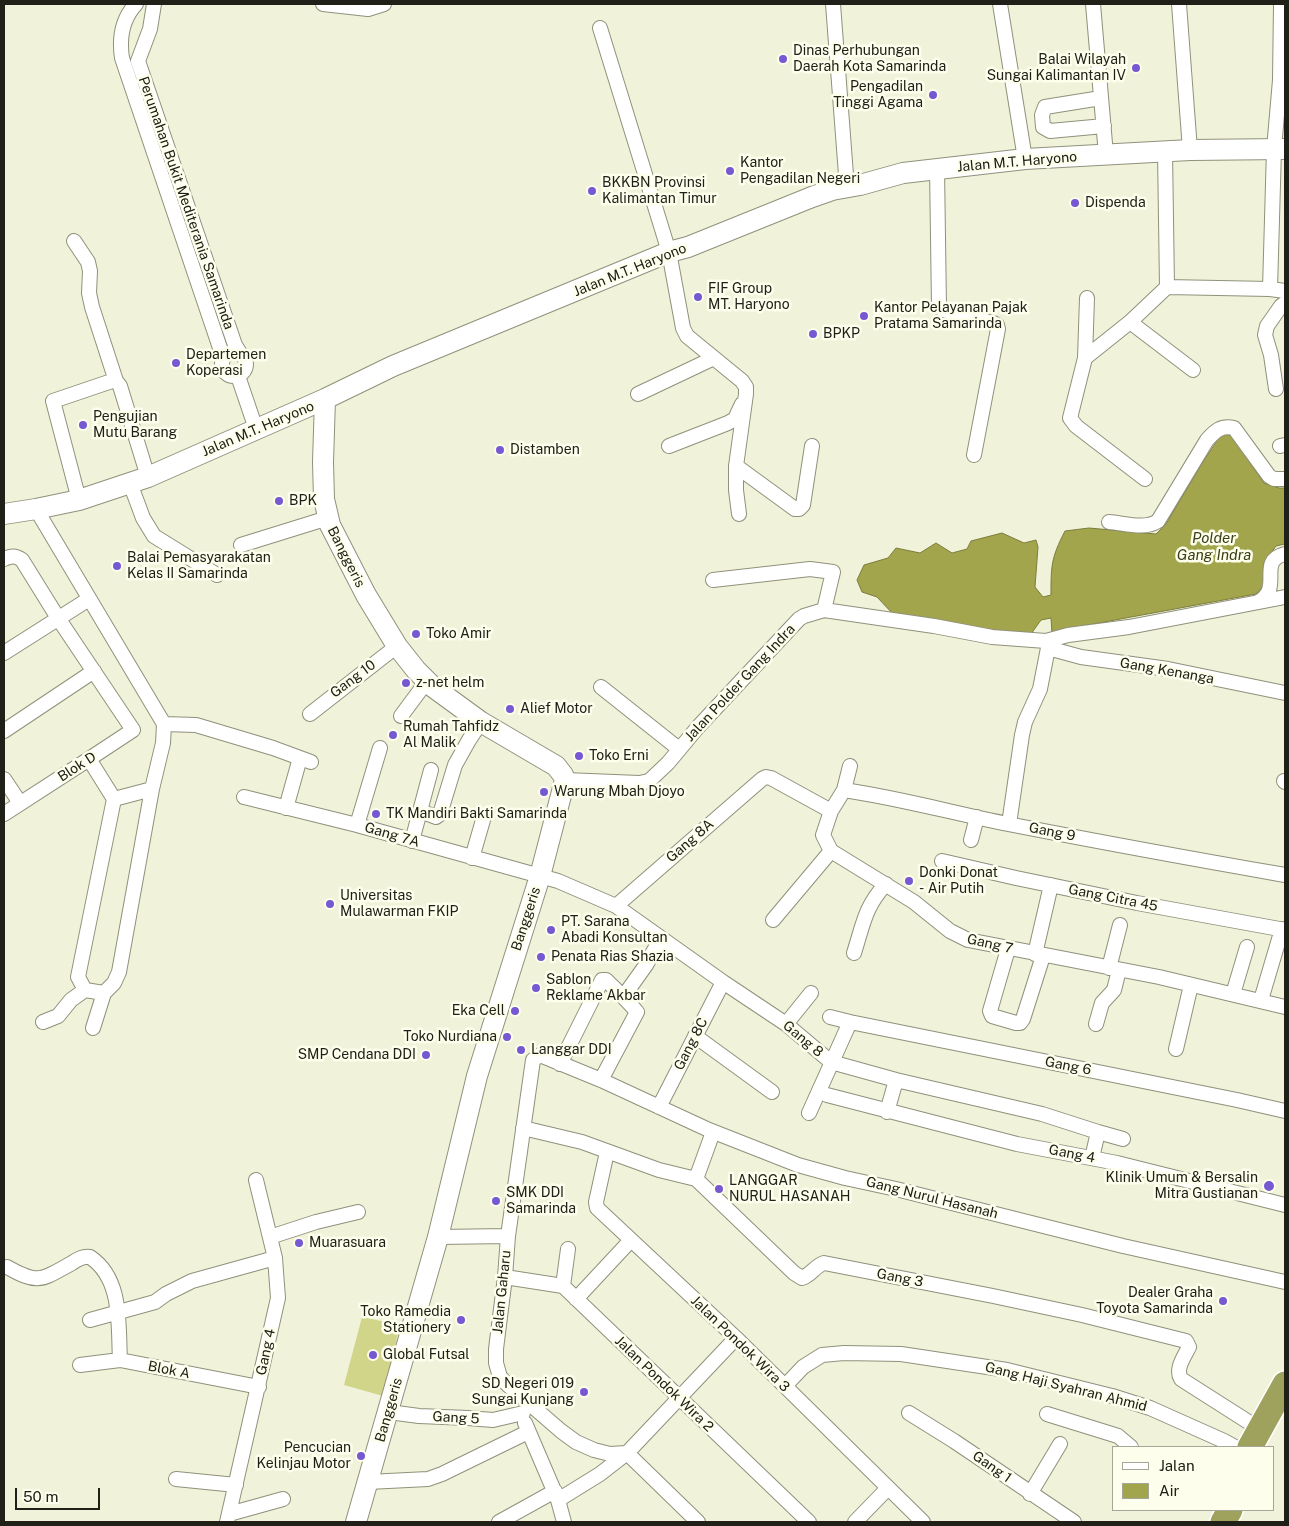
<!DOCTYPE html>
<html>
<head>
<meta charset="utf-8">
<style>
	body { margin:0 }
	#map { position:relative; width:1289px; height:1526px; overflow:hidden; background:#f0f2da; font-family:"Public Sans",sans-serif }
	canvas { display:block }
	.frame { position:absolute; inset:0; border:5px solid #202018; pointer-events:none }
	.legend { position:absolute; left:1112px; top:1446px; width:162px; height:65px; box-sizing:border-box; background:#fdffec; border:1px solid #a5a697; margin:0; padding:6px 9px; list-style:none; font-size:15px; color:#202018 }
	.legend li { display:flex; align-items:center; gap:10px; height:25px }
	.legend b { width:25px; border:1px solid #a5a697 }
	.scale { position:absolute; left:15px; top:1488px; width:85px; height:22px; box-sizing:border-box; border:2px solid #202018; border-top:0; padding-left:6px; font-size:15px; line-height:18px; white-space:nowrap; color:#202018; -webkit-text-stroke:4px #fdffec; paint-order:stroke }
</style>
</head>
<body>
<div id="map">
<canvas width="1289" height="1526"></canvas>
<div class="frame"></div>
<ul class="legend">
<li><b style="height:6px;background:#fff"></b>Jalan</li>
<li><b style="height:14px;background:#a2a54c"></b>Air</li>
</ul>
<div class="scale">50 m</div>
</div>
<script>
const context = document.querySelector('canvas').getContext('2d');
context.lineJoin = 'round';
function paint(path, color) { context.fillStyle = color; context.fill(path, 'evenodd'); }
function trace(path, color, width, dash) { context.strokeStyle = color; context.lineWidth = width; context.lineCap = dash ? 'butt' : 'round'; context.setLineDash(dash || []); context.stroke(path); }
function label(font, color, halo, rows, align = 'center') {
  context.font = font + ' "Public Sans",sans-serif'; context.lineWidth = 5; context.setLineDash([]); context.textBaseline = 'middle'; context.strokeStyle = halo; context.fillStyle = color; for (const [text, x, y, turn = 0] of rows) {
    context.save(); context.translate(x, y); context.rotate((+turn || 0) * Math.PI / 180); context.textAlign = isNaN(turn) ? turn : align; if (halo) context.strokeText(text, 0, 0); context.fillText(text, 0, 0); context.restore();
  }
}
paint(new Path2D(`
	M362 1317 400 1325 383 1396 344 1385Z`), '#d1d58a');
const water = new Path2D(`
	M1222 434 1231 435 1264 483 1279 488H1285V544L1276 546 1264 563V585L1256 594 1077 627 1052 634 1051 618 1041 620 1031 634 975 629 893 614 877 597 862 592 857 580 864 565 888 558 896 548 920 553 936 543 952 553 967 549 971 541 1002 533 1024 543 1036 540 1038 547 1035 587 1043 597 1051 595C1051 566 1051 558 1065 531L1089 528 1156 534 1166 524 1201 465Z`);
paint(water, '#a2a54c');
trace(water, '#7b7d3c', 1);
const street = new Path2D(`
	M136 4C122 19 119 38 122 58L220 348 222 359
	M154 4 150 29 138 61 235 345 240 353
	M323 4 368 9 384 4
	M833 4 847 188
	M1000 4 1025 159
	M1093 4 1106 155
	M1179 4 1190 150
	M600 28 669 252 683 328 687 336 742 381 746 387V394L736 466 795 509H799L803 505 812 446
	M1101 98 1045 107 1042 115 1043 127 1050 131 1104 126
	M937 168 939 307 943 310 993 323 997 325 998 329 974 455
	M74 241 88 262 90 271 89 293 92 307 116 381
	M1167 287 1270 289 1274 149 1280 80 1281 4
	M1270 289 1285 291
	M1130 322 1193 370
	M222 364a12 12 0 1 1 24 0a12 12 0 1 1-24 0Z
	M1085 358 1087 298
	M238 376 256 429
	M1276 389 1271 355 1265 335 1267 326 1281 306 1285 303
	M638 394 714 358
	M669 446 728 423 735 419 742 404
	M1280 446 1285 445
	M736 466V490L739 514
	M1145 479 1076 426 1070 418 1085 358 1130 322 1167 287 1165 151
	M130 483 143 518 154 536 217 575
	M79 500 53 401 112 381H116L120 386 148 477
	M36 509 164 724 163 743 152 789 119 972 114 983 104 993 85 990 78 977 114 799 89 759
	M1109 522C1124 523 1145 530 1158 521L1207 440C1215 431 1221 425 1234 428L1269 476 1274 479H1285
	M241 545 328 518
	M4 559C11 556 15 555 22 560L58 618 133 730 89 759 4 814
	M713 580 810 569 833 572 824 610
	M1258 602C1284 588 1256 561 1285 554
	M1048 648 1081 657 1168 669 1285 693
	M4 653 89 599
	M601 687 679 749
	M310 714 397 646
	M401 716 427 681
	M164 724 196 725 273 748 311 762
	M4 731 94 671
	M4 779 20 803
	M565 780 639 783 649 781 668 763 698 727 799 619 804 616 824 610 934 626 992 637 1046 641 1068 635 1129 627 1285 597
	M1284 781 1285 782
	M844 790 850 766
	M244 797 357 825 558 881 616 906 723 982 786 1024 831 1062 896 1080 1042 1114 1098 1132
	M114 799 152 789
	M286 808 300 758
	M420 811 436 817 440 814 455 765 469 740 481 722
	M831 811 844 790C899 798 953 813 1008 824 1100 842 1193 859 1285 875
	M1009 824 1022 735 1025 722 1040 689 1048 648 1046 641
	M357 825 380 748
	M971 840 977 817
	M412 841 431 770
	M472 858 483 820
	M942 861 1016 878 1137 903 1285 930
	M616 906 762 779 766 777 771 778 831 811 823 835 831 851 914 902 950 931 968 940 1159 977 1285 1007
	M773 920 831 851
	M1008 949 990 1011 992 1016 1016 1023H1020L1023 1019 1043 956
	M854 953C863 925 865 906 886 884
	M1035 954 1051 885
	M1109 968 1120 925
	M623 994 626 993 646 965 661 938
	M1233 994 1247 947
	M1261 1000 1282 929
	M43 1022 58 1016 71 1000 85 990
	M850 1022 1237 1100 1285 1111
	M786 1024 811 993
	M1096 1024 1102 1003 1114 990 1119 970
	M93 1028 104 993
	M695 1036 772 1092
	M1176 1049 1191 985
	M560 1064 602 980H606C617 991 627 1000 637 1012L601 1080
	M827 1095 1017 1144 1117 1163 1285 1205
	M659 1107 723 982
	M887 1112 896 1080
	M809 1113 850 1022 830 1017
	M523 1128 582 1142 659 1170 696 1179 794 1273 802 1278C811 1275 815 1266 824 1263L993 1296 1082 1315 1186 1341 1189 1347C1184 1357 1175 1369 1181 1379L1261 1430
	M607 1152 596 1202 597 1208 736 1338 923 1522
	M1092 1158 1098 1132 1123 1139
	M696 1179 713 1132
	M270 1237 316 1222 358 1212
	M438 1237 508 1236
	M7 1267C39 1285 41 1280 72 1263 78 1259 83 1256 90 1257 123 1279 118 1326 120 1360
	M505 1277 563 1286 809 1522
	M563 1286 568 1249
	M576 1299 631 1240
	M90 1320 155 1302 166 1294 192 1281 275 1258
	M80 1365 120 1360 259 1387
	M785 1386 803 1367 822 1355 844 1353 901 1354 1007 1370 1112 1396 1150 1408 1224 1441 1235 1447
	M389 1412 419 1416 468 1418 493 1420 523 1413
	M909 1413 954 1441 1074 1522
	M1047 1414 1118 1436 1131 1447
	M525 1423 558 1500 564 1522
	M627 1453 610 1454 594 1450 576 1442 561 1431 509 1386 500 1377 496 1363V1349L505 1277 508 1236 533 1060 540 1055 601 1080 709 1130 798 1165 845 1178 896 1189 1123 1246 1285 1282
	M627 1453 698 1522
	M176 1479 236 1485
	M368 1482 428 1479 442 1474 528 1432
	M1030 1494 1060 1444
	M558 1500 600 1474 627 1453 736 1338
	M229 1514 283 1499
	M227 1522 278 1298 275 1258 256 1180
	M499 1522 555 1491
	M855 1522 888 1488`);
const secondary = new Path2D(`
	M325 399 323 462 324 499 330 525 366 595 397 646 416 670 433 687 481 722 556 766 563 775 565 780 540 876 477 1076 438 1237 356 1522
	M4 514 36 509 79 500 148 477 325 399 393 366 669 252 688 247 812 197 832 190 860 185 903 173 1025 159 1190 150 1285 149`);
const highway = new Path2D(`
	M1250 1447 1285 1384
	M1223 1522 1230 1510`);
trace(street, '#90917b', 16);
trace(secondary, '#90917b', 22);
trace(highway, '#fff', 28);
trace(street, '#fff', 14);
trace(secondary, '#fff', 20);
trace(highway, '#9fa25c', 25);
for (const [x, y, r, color] of [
	[783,59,5,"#7558d2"],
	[1136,68,5,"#7558d2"],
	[933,95,5,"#7558d2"],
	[730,171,5,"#7558d2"],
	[592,191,5,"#7558d2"],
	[1075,203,5,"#7558d2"],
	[698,297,5,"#7558d2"],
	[864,316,5,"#7558d2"],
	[813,334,5,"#7558d2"],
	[176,363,5,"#7558d2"],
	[83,425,5,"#7558d2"],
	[500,450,5,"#7558d2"],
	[279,501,5,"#7558d2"],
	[117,566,5,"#7558d2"],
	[416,634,5,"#7558d2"],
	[406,683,5,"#7558d2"],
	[510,709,5,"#7558d2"],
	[393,735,5,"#7558d2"],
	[579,756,5,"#7558d2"],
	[544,792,5,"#7558d2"],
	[376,814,5,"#7558d2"],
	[909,881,5,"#7558d2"],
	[330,904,5,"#7558d2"],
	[551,930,5,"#7558d2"],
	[541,957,5,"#7558d2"],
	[536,988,5,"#7558d2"],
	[515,1011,5,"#7558d2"],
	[507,1037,5,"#7558d2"],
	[521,1050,5,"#7558d2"],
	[426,1055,5,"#7558d2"],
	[1269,1186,6,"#7558d2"],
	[719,1189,5,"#7558d2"],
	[496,1201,5,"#7558d2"],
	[299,1243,5,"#7558d2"],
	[1223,1301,5,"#7558d2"],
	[461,1320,5,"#7558d2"],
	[373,1355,5,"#7558d2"],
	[584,1392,5,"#7558d2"],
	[361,1456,5,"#7558d2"]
]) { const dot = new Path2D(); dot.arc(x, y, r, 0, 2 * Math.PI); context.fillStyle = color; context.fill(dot); trace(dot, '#fdffec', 2); }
label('14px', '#202018', '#fdffec', [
	["Dinas Perhubungan",793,51],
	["Daerah Kota Samarinda",793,67],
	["Balai Wilayah",1126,60,"right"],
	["Sungai Kalimantan IV",1126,76,"right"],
	["Pengadilan",923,87,"right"],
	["Tinggi Agama",923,103,"right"],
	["Kantor",740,163],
	["Pengadilan Negeri",740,179],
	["BKKBN Provinsi",602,183],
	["Kalimantan Timur",602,199],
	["Dispenda",1085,203],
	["FIF Group",708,289],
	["MT. Haryono",708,305],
	["Kantor Pelayanan Pajak",874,308],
	["Pratama Samarinda",874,324],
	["BPKP",823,334],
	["Departemen",186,355],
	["Koperasi",186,371],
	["Pengujian",93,417],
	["Mutu Barang",93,433],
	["Distamben",510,450],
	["BPK",289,501],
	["Balai Pemasyarakatan",127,558],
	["Kelas II Samarinda",127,574],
	["Toko Amir",426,634],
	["z-net helm",416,683],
	["Alief Motor",520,709],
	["Rumah Tahfidz",403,727],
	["Al Malik",403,743],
	["Toko Erni",589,756],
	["Warung Mbah Djoyo",554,792],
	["TK Mandiri Bakti Samarinda",386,814],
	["Donki Donat",919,873],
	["- Air Putih",919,889],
	["Universitas",340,896],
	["Mulawarman FKIP",340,912],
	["PT. Sarana",561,922],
	["Abadi Konsultan",561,938],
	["Penata Rias Shazia",551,957],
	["Sablon",546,980],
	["Reklame Akbar",546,996],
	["Eka Cell",505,1011,"right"],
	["Toko Nurdiana",497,1037,"right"],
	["Langgar DDI",531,1050],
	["SMP Cendana DDI",416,1055,"right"],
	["Klinik Umum & Bersalin",1258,1178,"right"],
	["Mitra Gustianan",1258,1194,"right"],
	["LANGGAR",729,1181],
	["NURUL HASANAH",729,1197],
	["SMK DDI",506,1193],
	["Samarinda",506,1209],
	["Muarasuara",309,1243],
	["Dealer Graha",1213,1293,"right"],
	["Toyota Samarinda",1213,1309,"right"],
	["Toko Ramedia",451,1312,"right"],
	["Stationery",451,1328,"right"],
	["Global Futsal",383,1355],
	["SD Negeri 019",574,1384,"right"],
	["Sungai Kunjang",574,1400,"right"],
	["Pencucian",351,1448,"right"],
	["Kelinjau Motor",351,1464,"right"]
], 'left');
label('14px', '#202018', '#fdffec', [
	["Jalan M.T. Haryono",1017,162,-5],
	["Perumahan Bukit Mediterania Samarinda",186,203,71],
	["Jalan M.T. Haryono",630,270,-22],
	["Jalan M.T. Haryono",258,429,-23],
	["Banggeris",346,557,63],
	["Gang Kenanga",1167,671,10],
	["Gang 10",353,679,-37],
	["Jalan Polder Gang Indra",740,683,-47],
	["Blok D",77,767,-33],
	["Gang 9",1052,832,11],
	["Gang 7A",392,835,16],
	["Gang 8A",690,841,-41],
	["Gang Citra 45",1113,898,11],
	["Banggeris",526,919,-72],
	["Gang 7",990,944,13],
	["Gang 8",803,1039,40],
	["Gang 8C",691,1044,-63],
	["Gang 6",1068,1066,11],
	["Gang 4",1072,1154,11],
	["Gang Nurul Hasanah",932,1198,14],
	["Gang 3",900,1278,11],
	["Jalan Gaharu",502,1292,-84],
	["Jalan Pondok Wira 3",740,1344,44],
	["Gang 4",266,1352,-78],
	["Blok A",169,1370,11],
	["Jalan Pondok Wira 2",664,1384,44],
	["Gang Haji Syahran Ahmid",1066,1387,14],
	["Banggeris",389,1410,-74],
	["Gang 5",456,1418,3],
	["Gang 1",992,1467,35]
]);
label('italic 15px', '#3c3e18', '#fdffec', [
	["Polder",1214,538],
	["Gang Indra",1214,555]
]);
</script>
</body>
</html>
